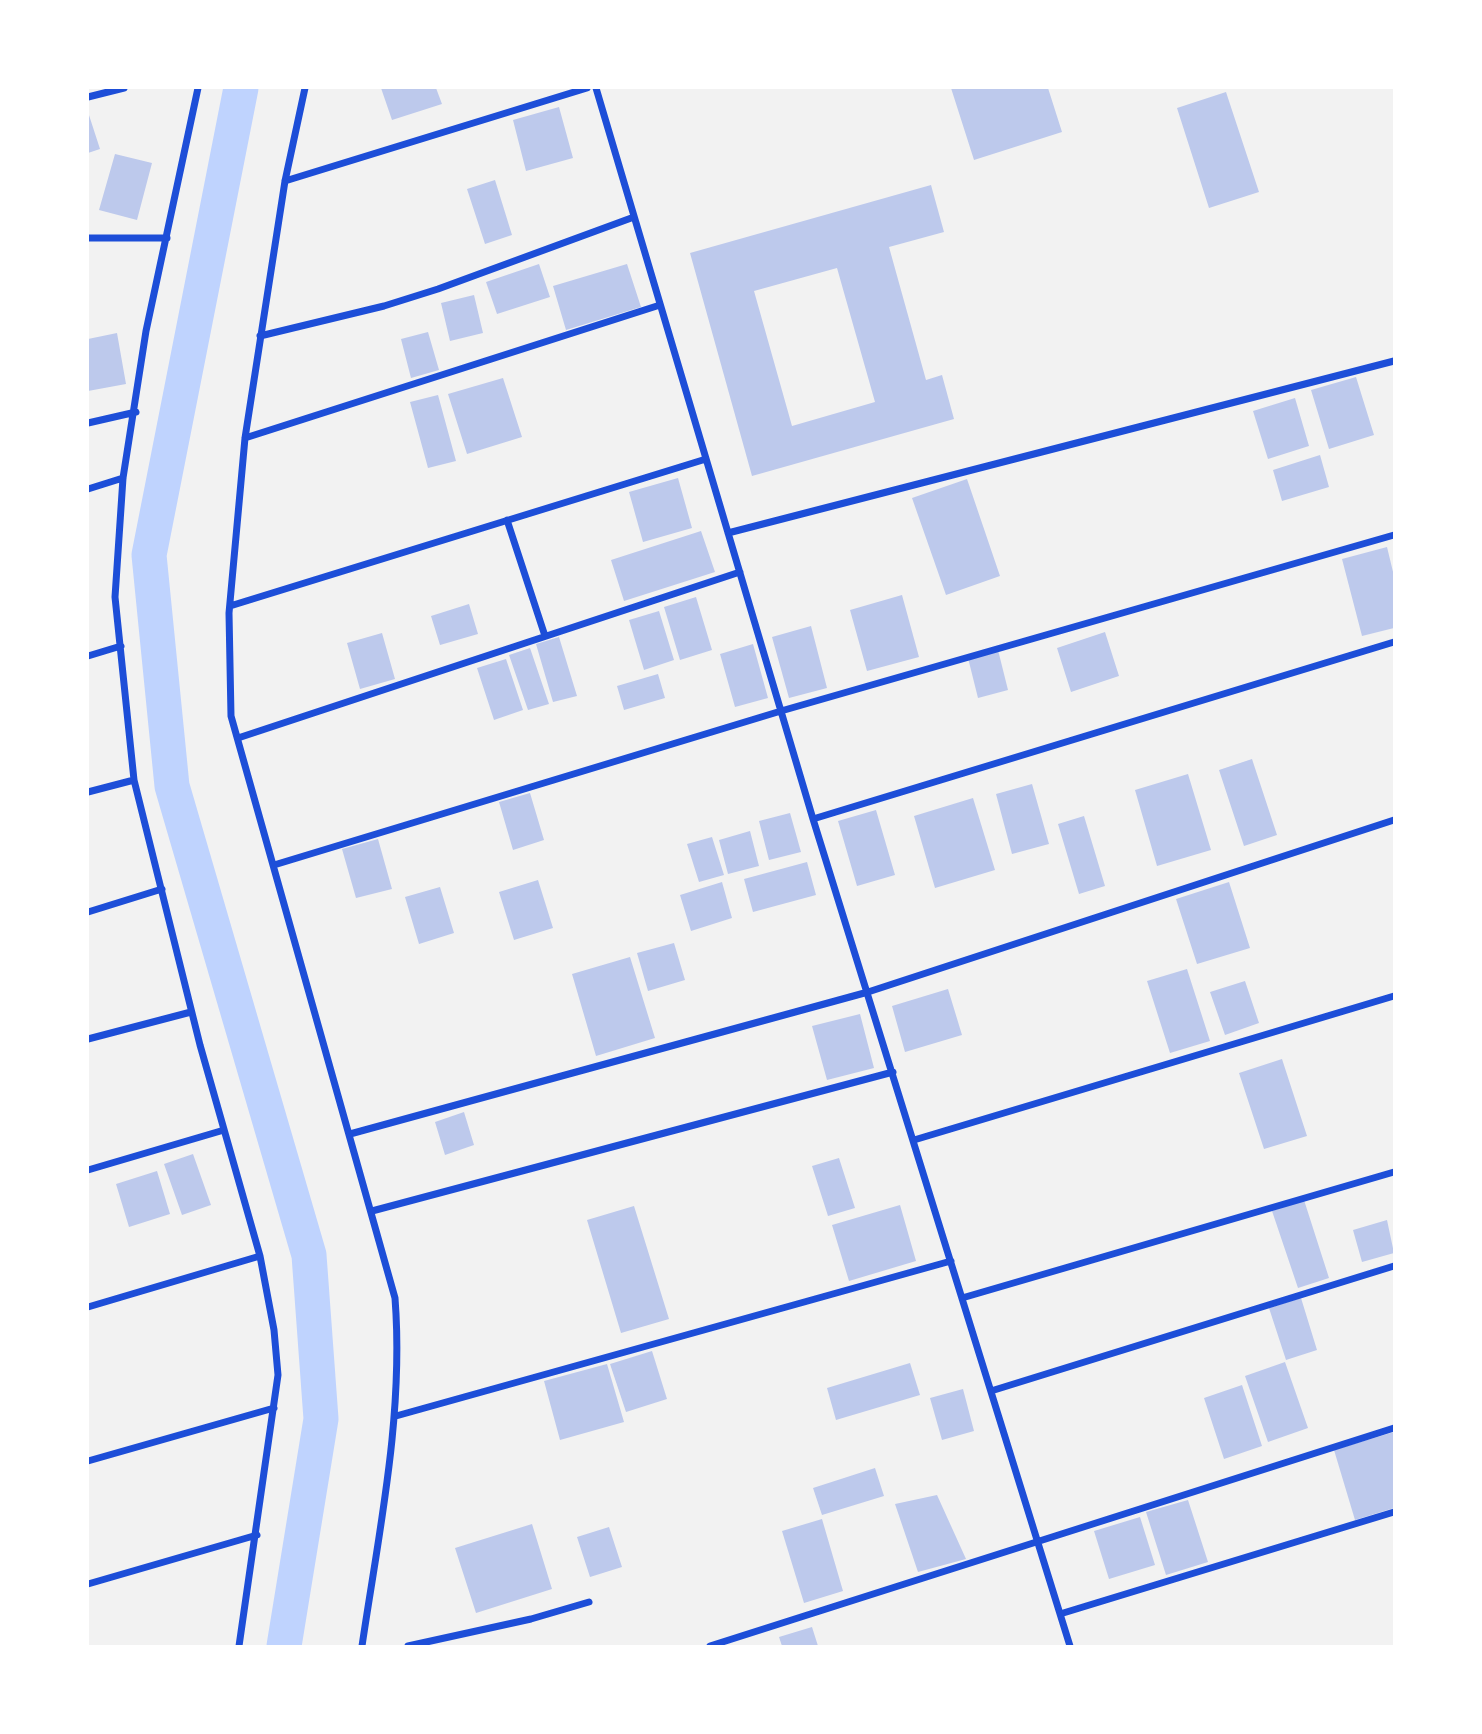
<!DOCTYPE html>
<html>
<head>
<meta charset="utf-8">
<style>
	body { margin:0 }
	#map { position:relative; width:1482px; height:1734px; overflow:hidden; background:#f2f2f2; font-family:Poppins,sans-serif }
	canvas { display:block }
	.frame { position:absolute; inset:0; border:89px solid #fff; pointer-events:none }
</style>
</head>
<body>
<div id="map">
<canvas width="1482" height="1734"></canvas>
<div class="frame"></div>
</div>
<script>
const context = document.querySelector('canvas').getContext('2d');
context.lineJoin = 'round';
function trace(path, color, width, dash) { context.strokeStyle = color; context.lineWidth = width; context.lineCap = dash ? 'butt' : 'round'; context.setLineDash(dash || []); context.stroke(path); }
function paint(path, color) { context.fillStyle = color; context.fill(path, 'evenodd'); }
trace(new Path2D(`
	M241 88 149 555 172 786 309 1255 321 1419 284 1646`), '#bfd3fe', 35);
paint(new Path2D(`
	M381 88H436L442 104 392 120Z
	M951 88H1048L1062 132 974 160Z
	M1226 92 1259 192 1209 208 1177 108Z
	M559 107 573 158 526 171 513 120Z
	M88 112 100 149 88 153Z
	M115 154 152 163 137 220 99 210Z
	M495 180 512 235 485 244 467 189Z
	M931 185 944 232 889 247 926 380 942 375 954 419 752 476 690 253ZM837 268 875 402 792 426 754 291Z
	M539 264 550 297 497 314 486 282Z
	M627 264 641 307 566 330 553 286Z
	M474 295 483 333 450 341 441 303Z
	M428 332 439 370 411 378 401 339Z
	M117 333 126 384 88 391V339Z
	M1356 377 1374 435 1329 449 1311 390Z
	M503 378 522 437 467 454 448 394Z
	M438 395 456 461 428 468 410 402Z
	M1295 398 1309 446 1268 459 1253 411Z
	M1320 455 1329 487 1282 501 1273 470Z
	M678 478 692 528 643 542 629 492Z
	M967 479 1000 576 946 595 912 498Z
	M701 531 715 572 624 601 611 560Z
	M1387 547 1394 576V628L1362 636 1342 559Z
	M902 595 919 657 867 671 850 610Z
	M696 597 712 650 680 660 664 607Z
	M469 604 478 634 440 645 431 616Z
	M659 611 674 660 644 670 629 620Z
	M811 626 827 688 789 698 772 637Z
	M1105 632 1119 676 1071 692 1057 648Z
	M382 633 395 679 360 689 347 643Z
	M559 637 577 696 553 702 536 644Z
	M753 644 768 698 735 707 720 654Z
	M530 648 549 704 528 710 509 655Z
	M998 650 1008 690 978 698 968 658Z
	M506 659 523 710 494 720 477 668Z
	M658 674 665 698 624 710 617 686Z
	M1252 759 1277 835 1244 846 1219 770Z
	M1188 774 1211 850 1157 866 1135 790Z
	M1032 784 1049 844 1012 854 996 794Z
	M530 793 544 840 513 850 499 802Z
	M973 798 995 870 935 888 914 816Z
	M876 810 895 875 857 886 838 821Z
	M790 813 801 852 769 860 759 821Z
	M1084 816 1105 886 1079 894 1058 824Z
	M750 831 759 866 728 874 719 840Z
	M712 837 724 875 699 882 687 844Z
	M378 839 392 889 356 898 342 849Z
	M807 862 816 895 753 912 744 879Z
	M538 880 553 928 514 940 499 892Z
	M722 882 732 918 691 931 680 895Z
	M1229 882 1250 948 1197 964 1176 899Z
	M440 887 454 933 419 944 405 897Z
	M674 943 685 980 648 991 637 953Z
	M630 957 655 1038 596 1056 572 974Z
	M1187 969 1210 1041 1170 1053 1147 981Z
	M1245 981 1259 1023 1225 1035 1210 992Z
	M948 989 962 1035 905 1052 892 1006Z
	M860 1014 874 1068 827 1080 812 1026Z
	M1282 1059 1307 1136 1264 1149 1239 1073Z
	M464 1112 474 1145 445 1155 435 1122Z
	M193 1154 211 1205 182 1215 164 1164Z
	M839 1158 855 1208 828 1216 812 1166Z
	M157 1171 170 1214 129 1227 116 1184Z
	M1304 1200 1329 1278 1298 1288 1272 1211Z
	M900 1205 916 1261 849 1281 832 1225Z
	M634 1206 669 1319 621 1333 587 1220Z
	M1387 1220 1394 1253 1362 1262 1353 1230Z
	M1301 1298 1317 1350 1286 1360 1269 1308Z
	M652 1351 667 1399 626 1412 610 1364Z
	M1285 1362 1308 1428 1268 1442 1245 1376Z
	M910 1363 920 1395 836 1420 827 1388Z
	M607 1364 624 1422 560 1440 544 1381Z
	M1242 1385 1262 1446 1224 1459 1204 1398Z
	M963 1389 974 1431 942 1440 930 1398Z
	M1394 1432V1508L1355 1520 1334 1450Z
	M875 1468 884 1496 822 1515 813 1488Z
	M937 1495 966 1559 918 1572 895 1504Z
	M1188 1500 1208 1562 1166 1575 1146 1512Z
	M1140 1517 1155 1565 1109 1579 1094 1531Z
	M822 1519 843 1591 804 1603 782 1531Z
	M532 1524 552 1589 476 1613 455 1548Z
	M609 1527 622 1567 590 1577 577 1537Z
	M812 1627 818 1646H782L779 1637Z`), '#bdc9ec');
trace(new Path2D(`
	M198 88 146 331 123 478 115 597 134 780 200 1045 260 1256 274 1330 278 1375 239 1646
	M305 88 285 181 245 438 229 613 231 716 395 1298C404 1415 379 1531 362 1646
	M596 88 813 819 1070 1646
	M88 97 124 88
	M285 181 587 88
	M88 238H167
	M260 336 384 306 438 289 634 217
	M88 423 136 412
	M245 438 660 305
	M88 489 123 478
	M507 520 545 636
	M728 533 1394 361
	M230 606 706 459
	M88 656 121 646
	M238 738 740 572
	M88 792 134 780
	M813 819 1394 642
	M274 865 781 711 1394 535
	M88 912 162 889
	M88 1039 191 1012
	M350 1134 868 992 1394 820
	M914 1140 1394 996
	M88 1170 224 1130
	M372 1211 893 1072
	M962 1298 1394 1172
	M88 1307 260 1256
	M991 1391 1394 1266
	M396 1416 951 1261
	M88 1461 274 1408
	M88 1584 257 1535
	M1060 1614 1394 1512
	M408 1646 531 1619 589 1602
	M710 1646 1394 1428`), '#1d4ed8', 7);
</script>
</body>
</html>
